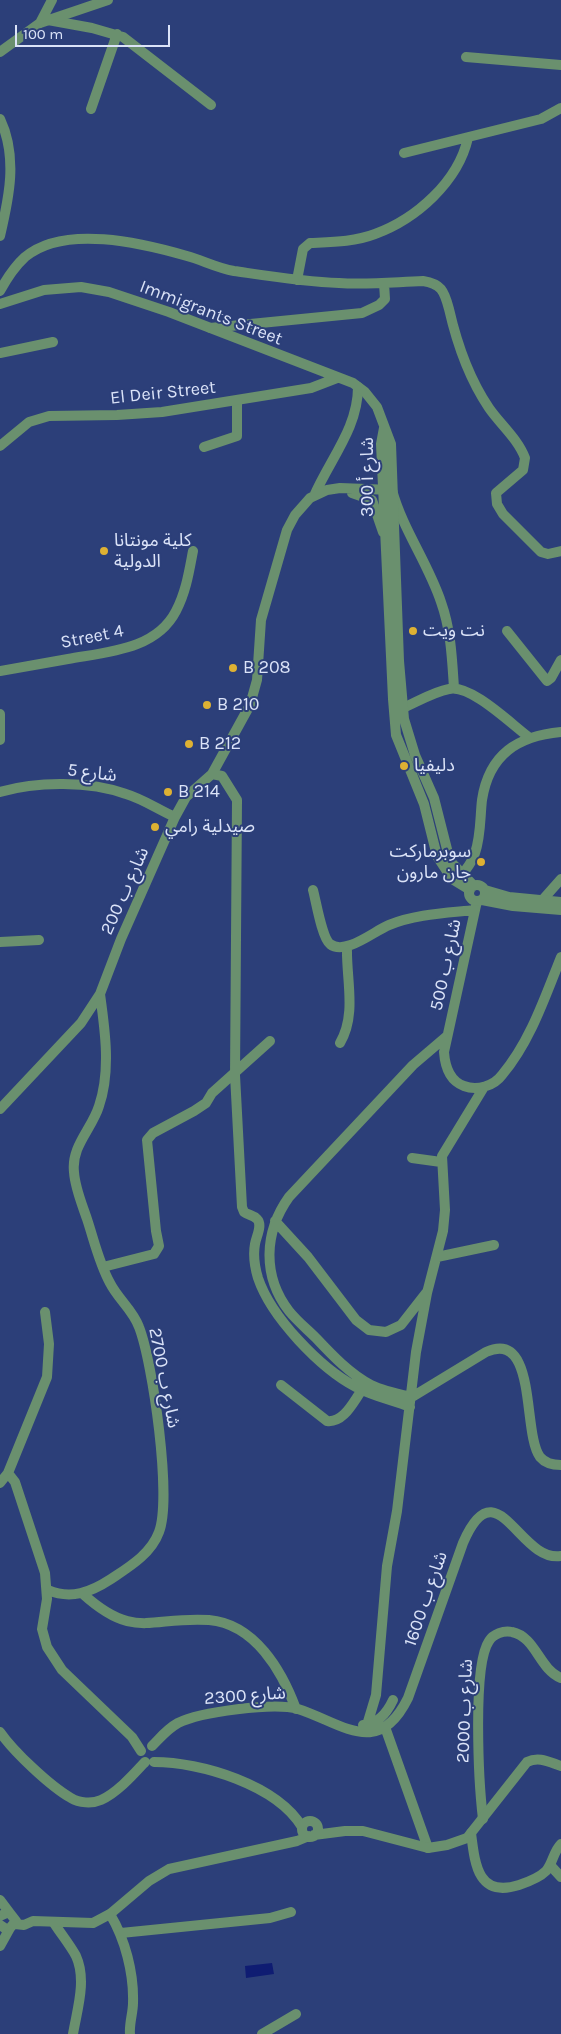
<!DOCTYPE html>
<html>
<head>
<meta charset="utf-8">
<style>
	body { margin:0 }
	#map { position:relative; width:561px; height:2034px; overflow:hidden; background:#2c3f79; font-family:Karla,sans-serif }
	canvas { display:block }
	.scale { position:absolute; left:15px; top:25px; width:155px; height:22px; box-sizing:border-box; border:2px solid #dbe3f8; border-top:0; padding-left:6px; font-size:15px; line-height:18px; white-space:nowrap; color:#dbe3f8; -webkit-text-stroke:4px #2c3f79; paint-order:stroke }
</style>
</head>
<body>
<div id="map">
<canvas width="561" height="2034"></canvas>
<div class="scale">100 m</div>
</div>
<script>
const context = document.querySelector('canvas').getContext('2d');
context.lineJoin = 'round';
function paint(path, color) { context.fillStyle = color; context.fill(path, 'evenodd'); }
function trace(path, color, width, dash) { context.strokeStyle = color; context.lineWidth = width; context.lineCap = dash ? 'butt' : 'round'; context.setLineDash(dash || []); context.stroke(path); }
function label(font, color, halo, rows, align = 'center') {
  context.font = font + ' Karla,"Noto Sans Arabic",sans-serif'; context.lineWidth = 4; context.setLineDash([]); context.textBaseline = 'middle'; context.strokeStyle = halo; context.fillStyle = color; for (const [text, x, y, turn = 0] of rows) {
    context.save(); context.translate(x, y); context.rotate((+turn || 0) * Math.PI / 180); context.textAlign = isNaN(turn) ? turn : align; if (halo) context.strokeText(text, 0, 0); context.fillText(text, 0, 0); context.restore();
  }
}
paint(new Path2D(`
	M272 1963 274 1974 246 1978 245 1966Z`), '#0f1c72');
trace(new Path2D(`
	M48 20 92 28 123 37 211 105
	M466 57 561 65
	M91 109 117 34
	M0 119C18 157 9 198 0 236
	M404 153 541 119 561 108
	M297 280 303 249 310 243C331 242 354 242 375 234 416 219 458 182 468 138
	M0 291C7 278 14 267 25 257 64 224 142 243 187 256 202 260 217 268 234 271 268 276 304 282 339 283 367 285 395 282 423 281 441 284 444 290 449 309 457 344 468 377 489 408 500 424 518 439 525 458L523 470 496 493 497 504 503 514 541 552 548 554 561 551
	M210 328 362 313 379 305 385 299 384 283
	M0 353 53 342
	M204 447 237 436V401
	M352 493 372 500 383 532
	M314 496C330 459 358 428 358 387
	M507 631 547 681 551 678 561 660
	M0 671C23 667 46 663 68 659 107 652 156 650 176 611 186 592 189 572 193 551
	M403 708C417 702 433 692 449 689 471 684 512 725 530 738
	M0 714V740
	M212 774 222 776 237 800 235 1075 242 1207 244 1212C248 1215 253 1215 257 1219 263 1225 256 1237 255 1244 253 1255 255 1268 258 1278 271 1317 320 1368 356 1387 373 1396 392 1400 410 1407
	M0 792C37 781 90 781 126 794 143 799 159 810 175 817
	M462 875C467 868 473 861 475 853 481 836 480 817 482 800 489 754 518 736 561 732
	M313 890C316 901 322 938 330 944 345 956 374 931 389 925 415 914 447 913 475 910
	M477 901 444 1052C445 1066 450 1081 464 1086 477 1091 494 1086 502 1075 530 1042 545 997 561 957
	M538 905 561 879
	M0 942 39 940
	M340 1043C357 1014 346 979 347 947
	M0 1109 81 1023 100 994 121 939 175 817 186 797 212 774 250 705 257 680 261 620 287 530 295 515 310 498 327 490 340 488 392 490C403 530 428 563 441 602 451 630 452 658 454 688
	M412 1158 441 1162
	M275 1221 308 1257 356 1320 369 1330 386 1332 401 1325 426 1293
	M437 1257 494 1245
	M103 1267 154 1254 159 1246 156 1231 147 1140 153 1133 194 1111 206 1103 212 1093 270 1041
	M281 1385 327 1421C344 1423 353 1402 362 1390
	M412 1397C398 1394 383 1391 371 1385 350 1374 332 1355 316 1338 307 1329 297 1321 289 1311 262 1276 264 1232 289 1197L413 1065 447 1036
	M412 1397 486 1352C538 1329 522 1433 540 1457 545 1463 554 1465 561 1465
	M8 1473 47 1377 49 1344 45 1312
	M0 1483 8 1473 15 1482 45 1573 47 1599 42 1629 47 1647 62 1670 132 1737 141 1751
	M48 1590C71 1600 91 1592 111 1579 129 1567 151 1554 159 1532 172 1498 153 1363 139 1327 133 1310 118 1299 110 1283 99 1263 94 1240 87 1219 82 1204 75 1188 74 1172 71 1146 92 1129 99 1106 111 1071 105 1030 100 994
	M83 1594C135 1641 151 1616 209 1620 255 1624 282 1671 296 1709
	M363 1725C378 1724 387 1713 393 1700
	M367 1725 376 1695 387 1566 397 1511 416 1352 427 1293 443 1231 445 1210 442 1156 484 1087
	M385 1727 428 1848
	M0 1732C14 1752 50 1786 71 1798 79 1803 92 1804 101 1800 117 1793 133 1775 145 1762
	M152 1746C160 1738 167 1729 178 1723 200 1712 274 1702 298 1709 342 1723 378 1759 408 1698L463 1543C497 1464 519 1563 561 1556
	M154 1762C201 1762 277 1785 302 1827
	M483 1819C479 1786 472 1666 489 1641 493 1634 504 1630 512 1632 536 1637 539 1669 561 1678
	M471 1833C475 1865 478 1898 519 1885 528 1882 539 1878 546 1871 553 1863 553 1852 561 1844
	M550 1865 561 1877
	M110 1914C125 1939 134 1973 133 2003 133 2013 129 2024 130 2034
	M54 1923C61 1934 70 1945 76 1956 87 1980 77 2010 73 2034
	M121 1933 270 1918 291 1912
	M262 2034 296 2014`), '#6a906e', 10);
trace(new Path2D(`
	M40 23 52 0
	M0 52 40 23 108 0
	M0 304 44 290 81 287 109 292 169 312 353 383 365 392 377 407 391 444 399 661 404 719 415 755 434 798 450 861 474 886
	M384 428 381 444 393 699 396 735 424 804 437 856 452 879 470 890
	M0 446 29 422 49 416 117 415 162 412 311 388 337 378
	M469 893a8 8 0 1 1 16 0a8 8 0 1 1-16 0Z
	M485 890 509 897 561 902
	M482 900 513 906 561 910
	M302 1829a8 8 0 1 1 16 0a8 8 0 1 1-16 0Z
	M314 1835 345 1831H363L428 1848 447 1845 467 1838 527 1762C539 1756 549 1762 561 1766
	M0 1900 9 1912
	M0 1916 9 1912 16 1921 10 1928 6 1929 0 1925
	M15 1924 24 1925 33 1921 93 1923 110 1914 149 1881 169 1869 297 1841 309 1836
	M0 1946 10 1928`), '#6a906e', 10);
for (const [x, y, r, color] of [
	[104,551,5,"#deb133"],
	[413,631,5,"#deb133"],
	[233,668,5,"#deb133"],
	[207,705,5,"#deb133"],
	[189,744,5,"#deb133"],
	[404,766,5,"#deb133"],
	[168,792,5,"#deb133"],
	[155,827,5,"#deb133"],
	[481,862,5,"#deb133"]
]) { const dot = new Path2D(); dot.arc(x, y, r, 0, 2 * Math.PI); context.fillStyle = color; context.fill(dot); trace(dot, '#2c3f79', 2); }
label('18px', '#dbe3f8', '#2c3f79', [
	["Immigrants Street",211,313,21],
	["El Deir Street",163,393,-6],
	["شارع أ 300",368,477,-90],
	["Street 4",92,637,-11],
	["شارع 5",92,773,7],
	["شارع ب 200",125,891,-66],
	["شارع ب 500",446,965,-78],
	["شارع ب 2700",164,1378,79],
	["شارع ب 1600",426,1599,-71],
	["شارع 2300",245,1696,-4],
	["شارع ب 2000",465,1711,-88]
]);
label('18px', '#dbe3f8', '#2c3f79', [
	["كلية مونتانا",114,541],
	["الدولية",114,562],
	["نت ويت",423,631],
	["B 208",243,668],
	["B 210",217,705],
	["B 212",199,744],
	["دليفيا",414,766],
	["B 214",178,792],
	["صيدلية رامي",165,827],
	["سوبرماركت",471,852,"right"],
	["جان مارون",471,873,"right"]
], 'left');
</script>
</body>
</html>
